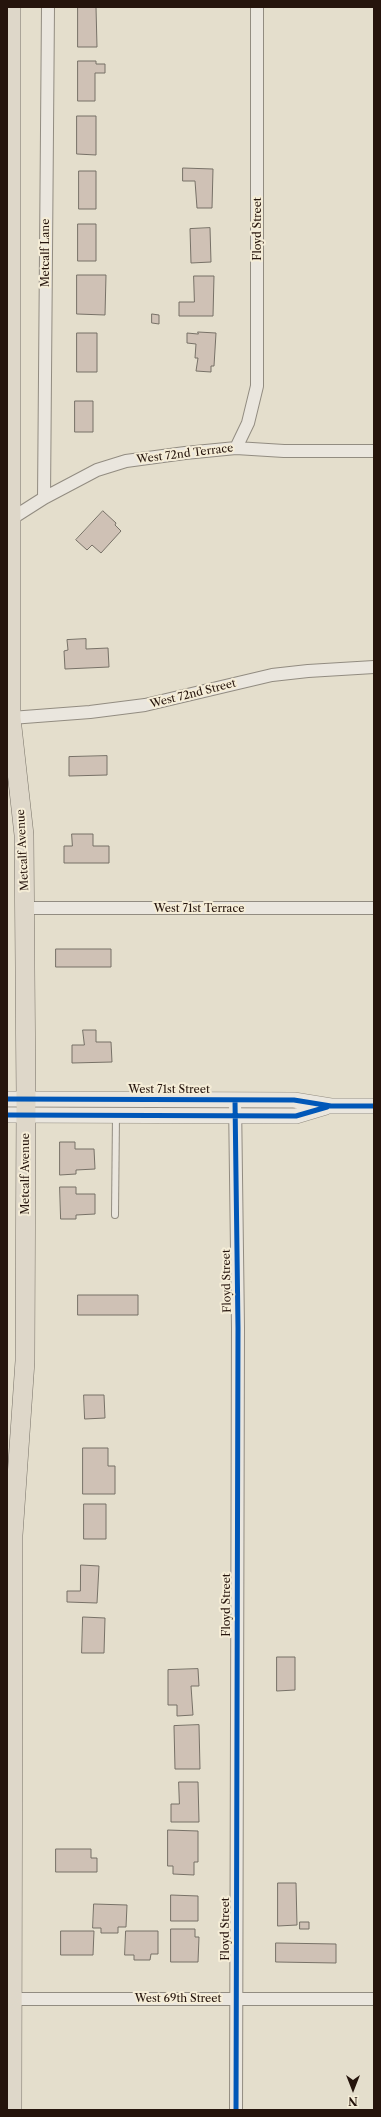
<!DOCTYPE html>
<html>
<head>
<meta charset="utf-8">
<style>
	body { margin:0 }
	#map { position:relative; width:381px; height:2117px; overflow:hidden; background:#e4decc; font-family:"Libre Caslon Text",serif }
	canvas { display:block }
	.frame { position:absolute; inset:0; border:8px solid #25140c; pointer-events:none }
	.north { position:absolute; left:333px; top:2069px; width:40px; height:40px; -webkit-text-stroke:3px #f5edd7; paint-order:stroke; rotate:180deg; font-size:11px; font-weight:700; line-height:16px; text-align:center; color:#25140c }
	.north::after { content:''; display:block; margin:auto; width:14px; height:18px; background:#25140c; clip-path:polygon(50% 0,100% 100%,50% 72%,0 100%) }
</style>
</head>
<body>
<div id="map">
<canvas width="381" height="2117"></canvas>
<div class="frame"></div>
<div class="north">N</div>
</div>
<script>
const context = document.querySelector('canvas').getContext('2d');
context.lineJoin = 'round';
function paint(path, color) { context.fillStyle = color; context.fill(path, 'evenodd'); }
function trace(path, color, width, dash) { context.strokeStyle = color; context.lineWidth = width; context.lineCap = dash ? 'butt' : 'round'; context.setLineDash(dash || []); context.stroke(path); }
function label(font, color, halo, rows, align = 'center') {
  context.font = font + ' "Libre Caslon Text",serif'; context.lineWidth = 4; context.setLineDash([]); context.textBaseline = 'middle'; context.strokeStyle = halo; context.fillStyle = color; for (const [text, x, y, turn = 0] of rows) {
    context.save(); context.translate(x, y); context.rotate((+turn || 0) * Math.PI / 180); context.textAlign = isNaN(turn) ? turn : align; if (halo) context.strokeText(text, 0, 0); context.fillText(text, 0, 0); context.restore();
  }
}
const building = new Path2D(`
	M78 7H96L97 47H78Z
	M78 61H96V64H105V73H95V101H78Z
	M77 116H96V155L77 154Z
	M183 168 213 169 212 208H197L195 181H183Z
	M79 171H96V209H79Z
	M78 224H96V261H78Z
	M210 228 211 262 191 263 190 229Z
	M77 275H106L105 315 77 314Z
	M194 276H214L213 316H179V302H194Z
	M152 314 159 315V324L152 323Z
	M198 332 216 333 214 366H211V372L196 371 198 358H195L196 344 187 343V333L198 334Z
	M77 333H97V372H77Z
	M75 401H93V432H75Z
	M103 511 116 523 115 525 121 531 101 553 92 545 87 550 76 540Z
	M86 639V649L108 648 109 667 65 669 64 651 68 650 67 640Z
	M107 756V775L69 776V757Z
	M72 834H93V846H109V863H64V846H72Z
	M56 949H111V967H56Z
	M83 1030H96V1042H111L112 1062 72 1063V1045H84Z
	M60 1142H75V1149H94L95 1169 76 1170V1174L60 1175Z
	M60 1187H76V1194H95V1214L76 1215V1219H61Z
	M78 1295H138V1315H78Z
	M84 1395H104L105 1418 85 1419Z
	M83 1448H108V1466H115V1494H83Z
	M84 1504H106V1539H84Z
	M81 1565 99 1566 97 1603 67 1602V1591H80Z
	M83 1617 105 1618 104 1653H82Z
	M277 1657H295V1690L277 1691Z
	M198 1669 199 1686H191L193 1715 177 1716V1705H168V1670Z
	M199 1725 200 1769H175L174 1726Z
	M179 1782H198L199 1822H171V1804H179Z
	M168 1830 198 1831V1862H194V1875L173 1874V1866H168Z
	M56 1849H91V1858H97V1872H56Z
	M278 1883H296L297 1925 278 1926Z
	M171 1895 198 1896V1921H171Z
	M94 1904 127 1905 126 1927H118V1933H101V1928H93Z
	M300 1922H309V1929H300Z
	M171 1929H195V1937H199L198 1962H171Z
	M61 1931H94L93 1955H61Z
	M126 1931H158V1954H151L150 1960H134V1955H125Z
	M276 1943 336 1944V1963L276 1962Z`);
paint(building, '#cfc1b5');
trace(building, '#777167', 1);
const service = new Path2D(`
	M115 1215 116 1115`);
const minor = new Path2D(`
	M236 448 248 423 257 386V7
	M44 498 48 7
	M11 519 44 498 97 470 126 461 185 453 236 448 284 451H374
	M11 718 90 712 145 705 272 675 308 671 374 667
	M25 908H374
	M235 1100 238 1328 236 2110
	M7 1999H374`);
const tertiary = new Path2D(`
	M7 1099 294 1100 331 1106H374
	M7 1115 296 1116 326 1107`);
const primary = new Path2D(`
	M11 7V718L24 835 26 1099 25 1361 13 1535 12 2110`);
trace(service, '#928c81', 8);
trace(minor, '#928c81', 14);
trace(tertiary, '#928c81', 16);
trace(primary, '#777167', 20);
trace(service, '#eae6de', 6);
trace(minor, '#eae6de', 12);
trace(tertiary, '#eae6de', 15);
trace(primary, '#ded7c9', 19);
trace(new Path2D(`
	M7 1099 294 1100 331 1106H374
	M235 1100 238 1328 236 2110
	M7 1115 296 1116 327 1107`), '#0057b8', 5);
label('11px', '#25140c', '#f5edd7', [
	["Floyd Street",258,229,-90],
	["Metcalf Lane",46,253,-90],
	["West 72nd Terrace",185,454,-7],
	["West 72nd Street",193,694,-14],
	["Metcalf Avenue",23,850,-93],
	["West 71st Terrace",199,909],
	["West 71st Street",169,1090],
	["Metcalf Avenue",26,1174,-90],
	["Floyd Street",227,1281,-91],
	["Floyd Street",227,1605,-90],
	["Floyd Street",226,1929,-90],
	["West 69th Street",178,1999]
]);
</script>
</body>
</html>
